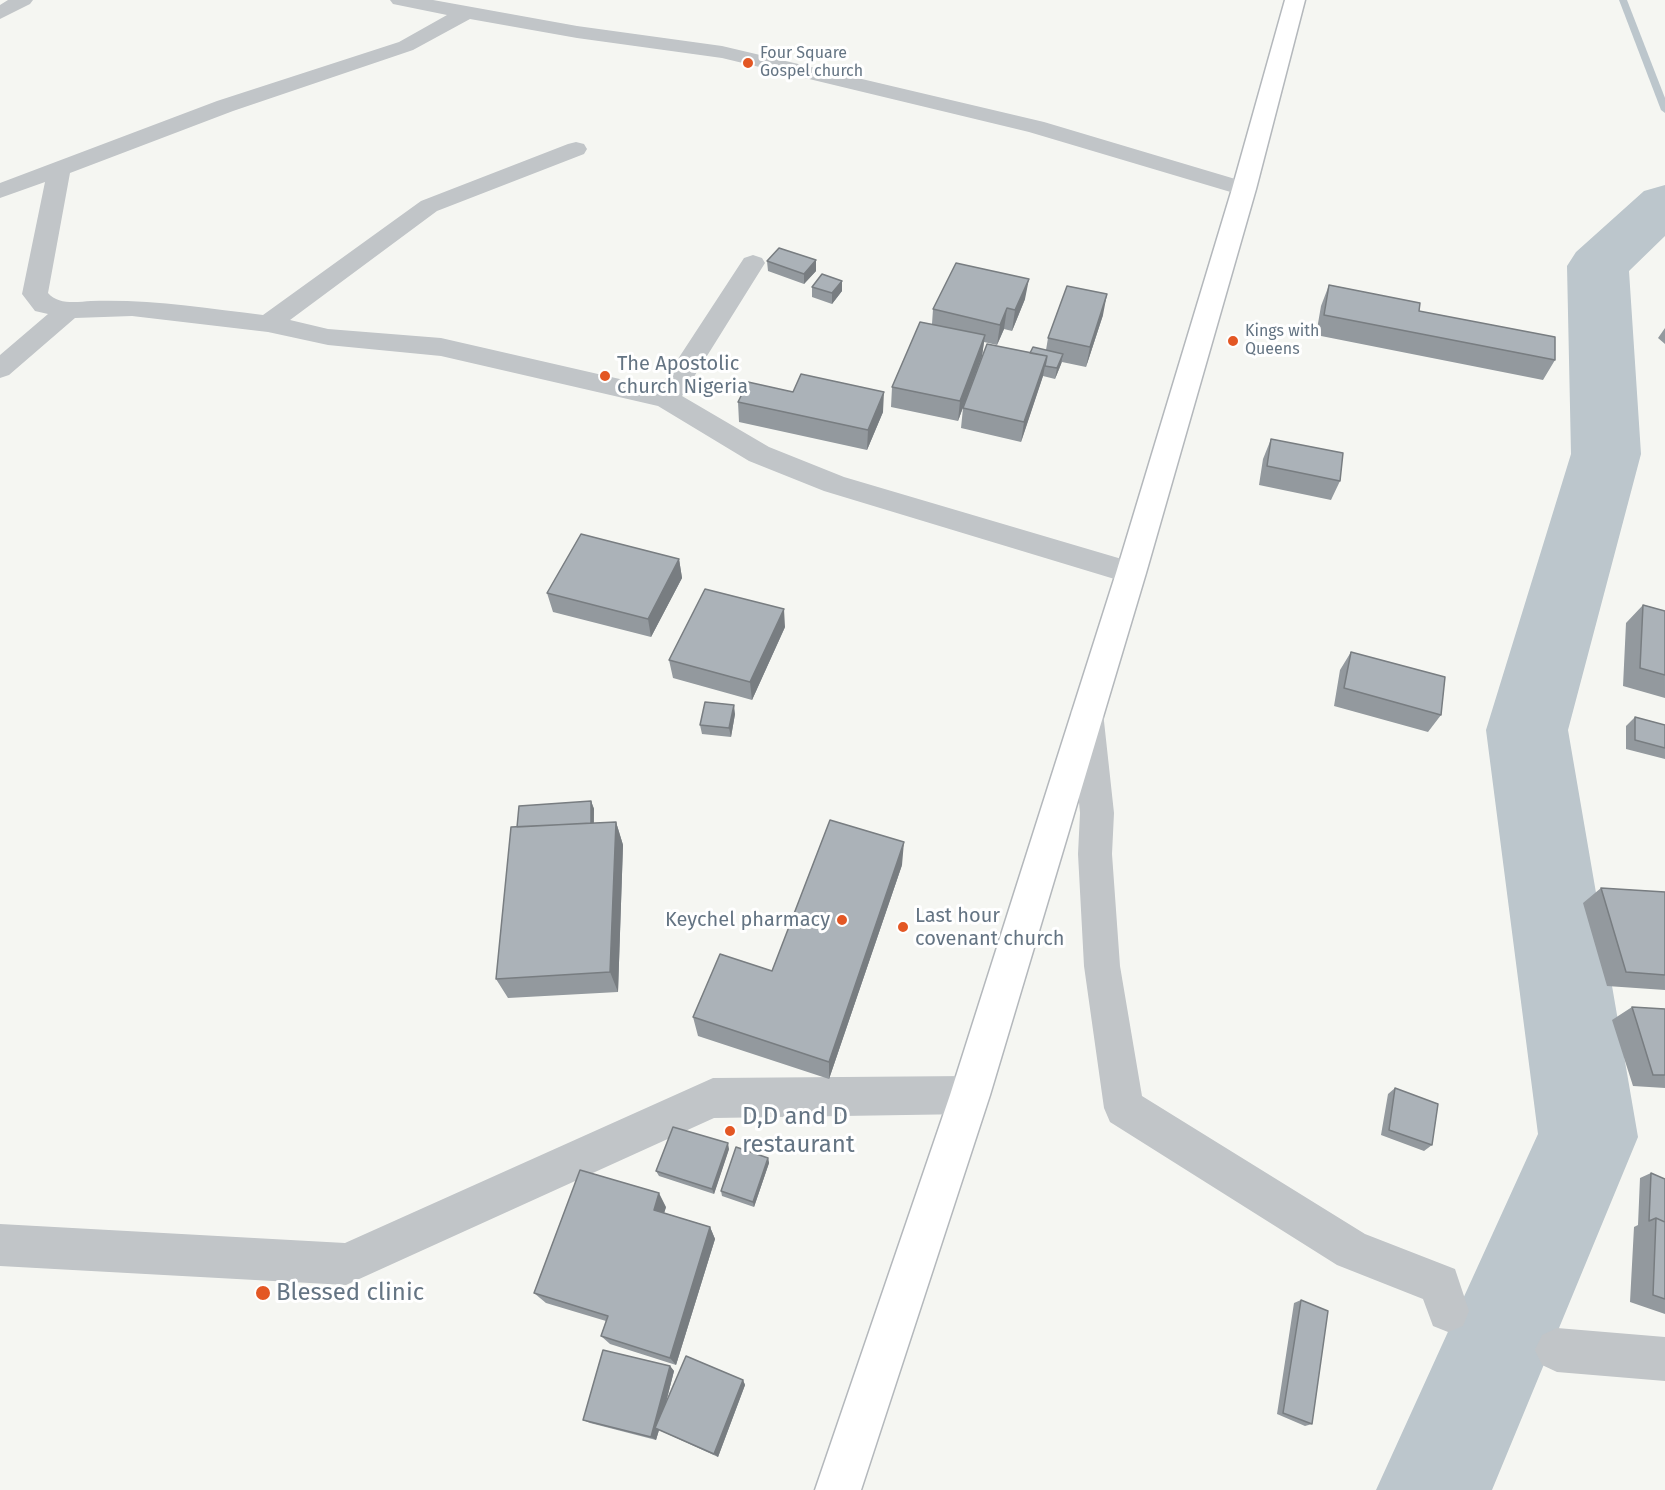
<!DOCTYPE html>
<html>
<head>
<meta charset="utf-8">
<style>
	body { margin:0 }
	canvas { display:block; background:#f5f6f2 }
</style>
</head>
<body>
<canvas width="1665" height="1490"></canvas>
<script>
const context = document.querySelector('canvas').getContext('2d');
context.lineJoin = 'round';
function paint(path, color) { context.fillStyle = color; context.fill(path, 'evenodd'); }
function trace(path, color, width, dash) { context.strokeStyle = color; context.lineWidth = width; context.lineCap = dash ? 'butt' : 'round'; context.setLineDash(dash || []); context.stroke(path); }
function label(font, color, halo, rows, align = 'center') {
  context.font = font + ' "Fira Sans",sans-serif'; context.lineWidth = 6; context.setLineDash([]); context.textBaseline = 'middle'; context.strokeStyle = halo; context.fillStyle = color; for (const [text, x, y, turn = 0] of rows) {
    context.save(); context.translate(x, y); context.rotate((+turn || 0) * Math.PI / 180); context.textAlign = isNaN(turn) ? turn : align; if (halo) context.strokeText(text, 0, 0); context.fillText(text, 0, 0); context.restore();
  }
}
paint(new Path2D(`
	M1619 0H1627L1665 98V113L1661 110Z`), '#bcc6cc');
paint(new Path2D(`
	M1665 185V236L1629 271 1641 454 1568 730 1638 1137 1492 1490H1376L1538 1134 1486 730 1571 454 1567 266 1576 252 1644 191Z`), '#bcc6cc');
const primary = new Path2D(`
	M1285 0H1305L1256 189 1146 573 990 1095 861 1490H815L950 1095 1116 573 1232 189Z`);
trace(primary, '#b4b8bc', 3);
paint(new Path2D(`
	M8 0H33L30 4 0 19V5Z
	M390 0H433L577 26 722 46 1044 122 1252 184 1256 189 1252 194 1244 196 1029 132 722 58 577 38 470 19 413 50 233 111 70 173 48 293C58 305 77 302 91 301 149 299 206 308 263 315L421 201 568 144 576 142 584 144 587 149 584 154 437 211 290 320 328 329 441 338 659 388 744 258 753 255 762 258 765 263 682 396 769 447 844 477 1142 565 1146 573 1142 581 1131 584 824 491 749 461 658 406 441 356 328 345 268 332 132 316 75 318 9 375 0 378V355L48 314 35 311 22 294 45 182 0 198V183L217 101 399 42 447 15 393 4Z
	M1087 699 1098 703 1103 712 1114 813 1112 854 1120 966 1142 1096 1365 1234 1455 1269 1469 1311 1463 1326 1448 1332 1433 1326 1423 1299 1337 1265 1110 1122 1104 1108 1084 966 1078 854 1080 813 1071 712 1076 703Z
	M970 1076 984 1081 990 1095 984 1109 970 1114 714 1118 346 1285 0 1266V1224L345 1243 713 1078Z
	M1557 1328 1665 1337V1381L1557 1372 1542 1365 1535 1350 1542 1335Z`), '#c1c5c8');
paint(primary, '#fff');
paint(new Path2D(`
	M816 260V271L804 284 768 271 767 261Z
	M842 281V291L832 304 812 297V287Z
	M1329 285 1419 311 1555 360 1543 380 1316 335 1321 306Z
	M1025 299 1012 331 1004 329 997 345 984 342 982 356 958 421 891 407 892 387 932 324 933 309Z
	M1103 315 1086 367 1062 362 1055 379 1043 376 1021 442 961 428 963 408 1030 353 1046 350 1048 338Z
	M1665 328V344L1658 338Z
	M738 402 883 412 867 450 739 422Z
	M1271 439 1340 481 1331 500 1259 485 1263 459Z
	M679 559 682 578 651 637 553 612 547 593Z
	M1643 605 1665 611V698L1623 686 1626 623Z
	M785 627 752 700 673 678 669 660Z
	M1351 652 1441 715 1428 732 1334 706 1340 670Z
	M735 714 731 737 702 734 700 725Z
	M1635 717 1665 725V759L1626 749V726Z
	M591 801 594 809V823L616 822 623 845 618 992 508 998 496 979 517 827Z
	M902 865 829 1079 698 1036 693 1017 772 971Z
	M1601 888 1665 892V990L1607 986 1583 903Z
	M1632 1007 1665 1009V1088L1633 1086 1612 1020Z
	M1395 1088 1432 1145 1424 1151 1381 1135 1388 1094Z
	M729 1149 714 1194 659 1176 656 1171Z
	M768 1158 769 1163 754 1207 722 1196 721 1191Z
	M1651 1173 1665 1179V1314L1630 1302 1634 1227 1638 1225 1640 1178Z
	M666 1207 664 1213 710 1227 715 1239 676 1365 610 1344 601 1336 606 1321 546 1303 534 1293Z
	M1301 1300 1312 1424 1305 1426 1277 1414 1294 1303Z
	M670 1366 674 1371 666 1402 743 1380 745 1385 718 1457 659 1430 656 1440 590 1423 583 1420Z`), '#93999e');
paint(new Path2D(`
	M816 260V271L804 284V274Z
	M1029 279 1025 299 1012 331 1015 310Z
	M842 281V291L832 304V293Z
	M1107 294 1103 315 1086 367 1090 347Z
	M1007 308 1004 329 997 345 1000 325Z
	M985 335 982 356 958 421 960 401Z
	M1063 354 1061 364 1055 379 1057 368Z
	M1047 356 1043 376 1021 442 1024 422Z
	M884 392 883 412 867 450 868 430Z
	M679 559 682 578 651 637 648 619Z
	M784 609 785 627 752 700 750 682Z
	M734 705 735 714 731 737 729 728Z
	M591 801 594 809 593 845 590 837Z
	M616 822 623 845 618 992 610 972Z
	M904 842 902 865 829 1079V1062Z
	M728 1143 729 1149 714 1194 712 1189Z
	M768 1158 769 1163 754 1207 753 1202Z
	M659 1193 666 1207 661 1223 654 1210Z
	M710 1227 715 1239 676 1365 670 1358Z
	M670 1366 674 1371 659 1430 655 1428 659 1430 656 1440 651 1437Z
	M743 1380 745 1385 718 1457 714 1454Z`), '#787d81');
const building = new Path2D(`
	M779 248 816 260 804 274 767 261Z
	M956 263 1029 279 1015 310 1007 308 1000 325 933 309Z
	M822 274 842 281 832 293 812 287Z
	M1329 285 1420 303 1419 311 1555 337V360L1324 315Z
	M1067 286 1107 294 1090 347 1048 338Z
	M920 322 985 335 960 401 892 387Z
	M987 344 1047 356 1024 422 963 408Z
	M1033 347 1063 354 1057 368 1045 366 1047 356 1030 353Z
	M801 374 884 392 868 430 738 402 748 382 793 392Z
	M1271 439 1343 453 1340 481 1267 466Z
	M581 534 679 559 648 619 547 593Z
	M705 589 784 609 750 682 669 660Z
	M1643 605 1665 611V675L1640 668Z
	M1351 652 1445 677 1441 715 1344 688Z
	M705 702 734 705 729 728 700 725Z
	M1635 717 1665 725V748L1635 740Z
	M591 801V823L517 827 519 806Z
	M830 820 904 842 829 1062 693 1017 720 954 772 971Z
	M616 822 610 972 496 979 511 827Z
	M1601 888 1665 892V975L1626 972Z
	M1632 1007 1665 1009V1075H1653Z
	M1395 1088 1438 1104 1432 1145 1389 1130Z
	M673 1127 728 1143 712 1189 656 1171Z
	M736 1147 768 1158 753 1202 721 1191Z
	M580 1170 659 1193 654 1210 710 1227 670 1358 601 1336 608 1316 534 1293Z
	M1651 1173 1665 1179V1222L1656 1218 1649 1221Z
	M1656 1218 1665 1222V1299L1653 1295Z
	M1301 1300 1328 1311 1312 1424 1283 1413Z
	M603 1350 670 1366 651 1437 583 1420Z
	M686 1356 743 1380 714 1454 655 1428Z`);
paint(building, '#abb2b8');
trace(building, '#787d81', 1.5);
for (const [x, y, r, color] of [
	[748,63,6,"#e35724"],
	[1233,341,6,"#e35724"],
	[605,376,6,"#e35724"],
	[842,920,6,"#e35724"],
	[903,927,6,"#e35724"],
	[730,1131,6,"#e35724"],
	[263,1293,8,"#e35724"]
]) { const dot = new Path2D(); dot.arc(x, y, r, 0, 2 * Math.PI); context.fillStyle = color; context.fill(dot); trace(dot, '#fff', 2); }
label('16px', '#647483', '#fff', [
	["Four Square",760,54],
	["Gospel church",760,72],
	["Kings with",1245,332],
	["Queens",1245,350]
], 'left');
label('20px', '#647483', '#fff', [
	["The Apostolic",617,364],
	["church Nigeria",617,387],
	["Last hour",915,916],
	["covenant church",915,939],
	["Keychel pharmacy",830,920,"right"]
], 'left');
label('24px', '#647483', '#fff', [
	["D,D and D",742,1117],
	["restaurant",742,1145],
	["Blessed clinic",276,1293]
], 'left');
</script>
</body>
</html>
